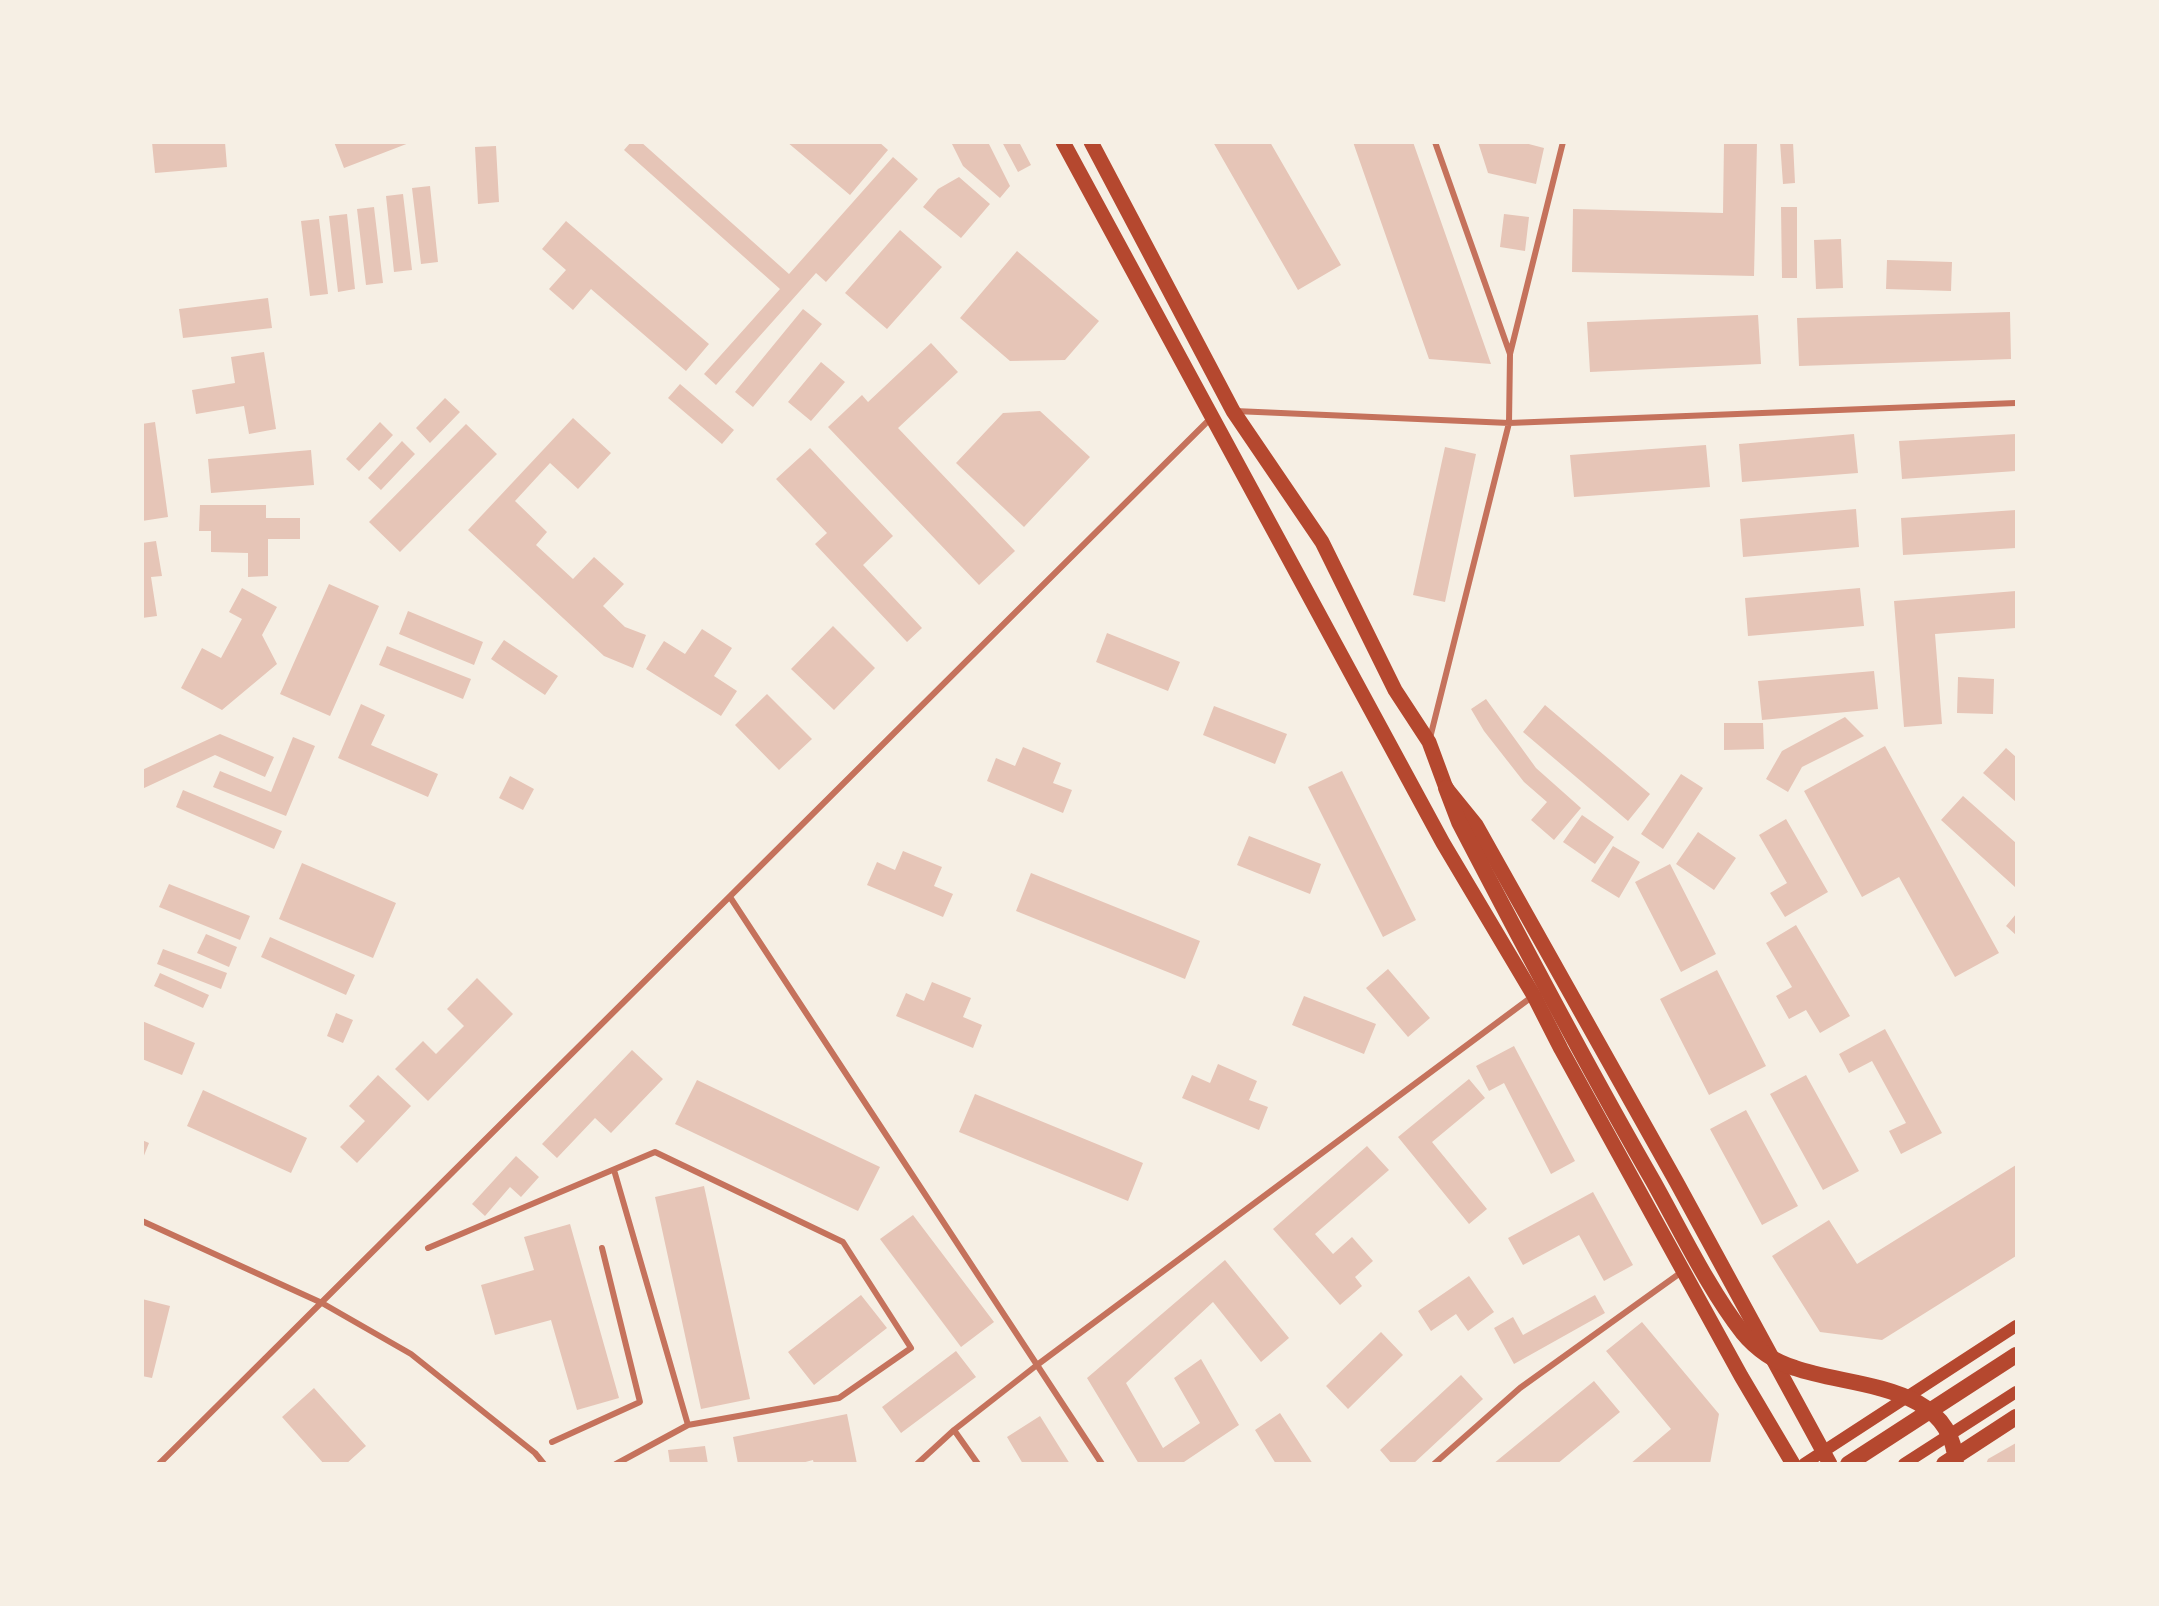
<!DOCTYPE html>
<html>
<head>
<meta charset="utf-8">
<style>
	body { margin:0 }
	#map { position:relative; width:2159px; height:1606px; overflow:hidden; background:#f6efe4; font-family:Poppins,sans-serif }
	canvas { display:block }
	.frame { position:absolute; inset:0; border:144px solid #f6efe4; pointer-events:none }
</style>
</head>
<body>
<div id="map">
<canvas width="2159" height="1606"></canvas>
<div class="frame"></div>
</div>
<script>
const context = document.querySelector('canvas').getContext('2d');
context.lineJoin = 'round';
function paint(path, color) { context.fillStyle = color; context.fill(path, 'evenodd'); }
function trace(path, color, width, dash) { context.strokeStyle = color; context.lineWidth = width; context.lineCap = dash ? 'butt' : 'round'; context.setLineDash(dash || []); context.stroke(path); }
paint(new Path2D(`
	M152 142H225L227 167 155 173Z
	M334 142H409V143L344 168Z
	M631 142H641L789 274 893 157 918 179 826 282 816 273 716 385 704 374 780 289 624 150Z
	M787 142H879L888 150 850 195Z
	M951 142H988L1010 186 1000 198 963 166Z
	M1002 142H1019L1031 165 1018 172Z
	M1213 142H1270L1341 265 1298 290Z
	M1353 142H1413L1491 364 1429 359Z
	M1478 142H1521L1544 148 1536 184 1488 173Z
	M1724 142H1757L1754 276 1572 272 1573 209 1723 213Z
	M1780 142H1793L1795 183 1783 184Z
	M496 146 499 202 478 204 475 147Z
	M959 177 990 204 961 238 923 207 938 189Z
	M430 186 438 262 421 264 412 188Z
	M403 194 412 270 394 272 386 196Z
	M374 207 383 283 366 285 357 209Z
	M1781 207H1797V278H1782Z
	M347 214 355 289 338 292 329 216Z
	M1504 214 1529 217 1525 251 1500 247Z
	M319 219 328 294 310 296 301 221Z
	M566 221 709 344 686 371 591 289 573 310 549 289 566 270 542 249Z
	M900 230 942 267 887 329 845 293Z
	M1841 239 1843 288 1816 289 1814 240Z
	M1017 251 1099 321 1065 360 1010 361 960 318Z
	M1887 260 1952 262 1951 291 1886 289Z
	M268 298 272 328 183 338 179 309Z
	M803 309 822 324 753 407 735 392Z
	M2010 312 2011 359 1799 366 1797 318Z
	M1758 315 1761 364 1590 372 1587 322Z
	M931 343 958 372 898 428 1015 551 979 585 828 427 862 395 868 402Z
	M264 352 276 429 249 434 244 406 196 414 192 390 235 383 231 357Z
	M821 362 845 382 811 421 788 402Z
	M680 384 734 430 722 444 668 398Z
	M445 398 460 412 430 443 416 428Z
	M1040 411 1090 457 1024 527 956 463 1003 413Z
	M573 418 611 453 578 489 550 463 515 501 547 532 536 545 573 579 594 557 624 584 603 606 625 627 646 635 633 668 604 656 468 530Z
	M155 422 168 517 142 521V424Z
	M380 422 393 435 359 471 346 459Z
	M466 424 497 454 400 552 369 522Z
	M1854 434 1858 473 1742 482 1739 444Z
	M2016 434V471L1902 479 1899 441Z
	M402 441 415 454 381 490 368 478Z
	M1706 445 1710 487 1574 497 1570 455Z
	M1445 447 1476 454 1445 602 1413 595Z
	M810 448 893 536 863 565 922 628 907 642 815 544 827 533 776 479Z
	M311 450 314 485 211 493 208 459Z
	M200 505H266V518H300V539H268V576L248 577V553L211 552V531H199Z
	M1856 509 1859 547 1743 557 1740 519Z
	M2016 510V548L1903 555 1901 518Z
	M156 541 162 576 151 577 157 616 142 618V543Z
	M329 584 379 606 330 716 280 694Z
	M242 588 277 607 262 635 277 664 222 710 181 688 202 648 221 658 242 619 229 612Z
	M1860 588 1864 626 1748 636 1745 598Z
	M2016 591V628L1935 634 1942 724 1904 727 1894 601Z
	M408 611 483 642 474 665 399 634Z
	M833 626 875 668 834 710 791 669Z
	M702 629 732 648 714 676 737 691 721 716 646 669 664 641 685 654Z
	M1107 633 1180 662 1168 691 1096 662Z
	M504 640 558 676 545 695 491 659Z
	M387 646 471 679 463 699 379 665Z
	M1874 671 1878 709 1762 720 1758 681Z
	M1958 677 1994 679 1993 714 1957 713Z
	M767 694 812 739 779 770 735 725Z
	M1486 699 1536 768 1581 808 1554 840 1531 820 1547 802 1524 782 1484 731 1471 709Z
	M361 704 385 715 371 745 438 774 428 797 338 758Z
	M1545 705 1650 794 1628 821 1523 732Z
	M1214 706 1287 734 1275 764 1203 735Z
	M1845 717 1864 736 1802 767 1788 792 1766 779 1782 751Z
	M1724 723H1763L1764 749 1724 750Z
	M220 734 274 757 265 777 215 755 142 789V770Z
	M293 737 315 746 286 816 213 787 220 771 271 792Z
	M1885 746 1999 953 1955 977 1899 877 1862 897 1804 791Z
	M1023 747 1061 763 1053 783 1072 790 1063 813 987 781 996 758 1015 766Z
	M2006 748 2016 757V802L1983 773Z
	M1342 771 1416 920 1383 937 1308 787Z
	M1681 774 1703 788 1663 849 1641 834Z
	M510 776 534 789 523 810 499 798Z
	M183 790 282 831 274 849 176 807Z
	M1963 796 2016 843 2015 887 1941 820Z
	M1582 815 1614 837 1595 864 1563 842Z
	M1786 819 1828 892 1785 917 1770 893 1787 883 1759 835Z
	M1698 832 1736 858 1714 890 1676 864Z
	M1249 836 1321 864 1310 894 1237 865Z
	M1613 846 1640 862 1619 898 1591 881Z
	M903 851 942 867 934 886 953 894 943 917 867 885 877 862 895 870Z
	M302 863 396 903 373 958 279 919Z
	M1670 864 1716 954 1681 972 1635 882Z
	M1031 873 1200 941 1185 979 1016 911Z
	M169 884 250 916 240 940 159 907Z
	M2016 914V935L2006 926Z
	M1796 925 1850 1016 1820 1033 1806 1010 1789 1019 1776 996 1792 987 1766 943Z
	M206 934 237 947 229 967 197 953Z
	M270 937 355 975 346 995 261 957Z
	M163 949 227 973 221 989 157 964Z
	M1388 969 1430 1018 1408 1037 1366 988Z
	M1717 970 1766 1066 1709 1095 1660 999Z
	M160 973 209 995 203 1008 154 986Z
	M477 978 513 1014 428 1101 395 1069 423 1041 436 1054 464 1026 447 1009Z
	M932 982 971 998 963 1017 982 1025 973 1048 896 1016 906 993 924 1001Z
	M1304 996 1376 1024 1364 1054 1292 1025Z
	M336 1013 353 1020 343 1043 327 1036Z
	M142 1021 195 1043 182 1075 142 1059Z
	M1885 1029 1942 1133 1901 1154 1889 1131 1906 1123 1872 1061 1849 1073 1839 1054Z
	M1514 1046 1575 1161 1551 1174 1504 1083 1489 1091 1476 1066Z
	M632 1050 663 1079 611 1133 595 1118 557 1158 542 1144Z
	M1218 1064 1257 1081 1249 1100 1268 1107 1259 1130 1182 1098 1192 1075 1210 1083Z
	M378 1075 411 1106 357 1163 340 1147 365 1121 349 1106Z
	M1806 1075 1859 1171 1823 1190 1770 1094Z
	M1469 1079 1485 1098 1432 1142 1487 1209 1469 1224 1398 1137Z
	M697 1080 880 1167 858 1211 675 1124Z
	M203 1090 307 1138 291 1173 187 1126Z
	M975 1094 1143 1163 1128 1201 959 1132Z
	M1746 1110 1798 1206 1762 1225 1710 1129Z
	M142 1140 149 1143 143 1158H142Z
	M1367 1146 1389 1170 1315 1234 1333 1254 1352 1237 1373 1261 1355 1277 1362 1286 1340 1305 1273 1229Z
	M516 1156 539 1177 521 1197 510 1187 485 1216 472 1204Z
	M2016 1165V1256L1882 1340 1820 1332 1772 1256 1829 1220 1857 1264Z
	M704 1186 750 1399 701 1409 655 1197Z
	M1593 1192 1633 1265 1604 1281 1579 1235 1523 1265 1508 1238Z
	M913 1215 994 1322 961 1347 880 1239Z
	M570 1224 619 1398 577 1410 551 1320 495 1335 481 1285 534 1270 524 1237Z
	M1225 1260 1289 1338 1261 1362 1213 1302 1126 1383 1163 1448 1200 1423 1174 1378 1201 1359 1239 1425 1181 1464H1139L1087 1378Z
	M1469 1276 1494 1312 1468 1331 1456 1314 1431 1331 1418 1311Z
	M861 1295 887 1328 814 1385 788 1352Z
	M1595 1295 1605 1313 1514 1364 1494 1328 1513 1317 1523 1335Z
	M142 1299 170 1306 152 1378 142 1376Z
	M1642 1322 1719 1414 1710 1464H1630L1671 1429 1606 1351Z
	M1381 1332 1403 1355 1348 1409 1326 1386Z
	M956 1351 976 1377 901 1433 882 1407Z
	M1461 1375 1483 1399 1413 1464H1392L1380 1450Z
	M1594 1381 1620 1412 1557 1464H1493Z
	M314 1388 366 1446 346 1464H324L282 1417Z
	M1280 1413 1313 1464H1276L1255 1430Z
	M847 1414 857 1464H814L813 1460 798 1464H738L733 1437Z
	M1040 1416 1070 1464H1023L1007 1437Z
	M2016 1443V1464H1986L1988 1459Z
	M705 1446 708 1464H670L668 1450Z`), '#e6c5b7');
trace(new Path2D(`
	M1435 142 1510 354
	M1235 411 1509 423 2016 403
	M1430 738 1509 423 1510 354 1563 142
	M730 897 1102 1464
	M614 1170 688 1425
	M142 1221 322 1303 411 1354 535 1453 544 1464
	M428 1248 655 1152 843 1242 911 1348 839 1398 688 1425 616 1464
	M954 1430 978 1464
	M552 1442 640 1402 602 1248
	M159 1464 1212 417
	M917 1464 954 1430 1037 1365 1533 996
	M1434 1464 1520 1388 1683 1271`), '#c5725c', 6);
trace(new Path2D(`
	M1804 1464 2016 1326
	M1904 1464 2016 1392`), '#b5482f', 12);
trace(new Path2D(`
	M1063 142 1443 843 1534 996 1561 1049 1741 1376 1793 1464
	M1091 142 1233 411 1322 542 1395 690 1429 742 1446 788 1476 825 1677 1183 1830 1464`), '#b5482f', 15);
trace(new Path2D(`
	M1446 788 1459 822C1522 943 1585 1063 1653 1181 1680 1229 1709 1290 1743 1333 1756 1349 1775 1362 1795 1368 1851 1388 1952 1382 1956 1464
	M1848 1464 2016 1355
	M1944 1464 2016 1417`), '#b5482f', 16);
</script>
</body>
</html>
